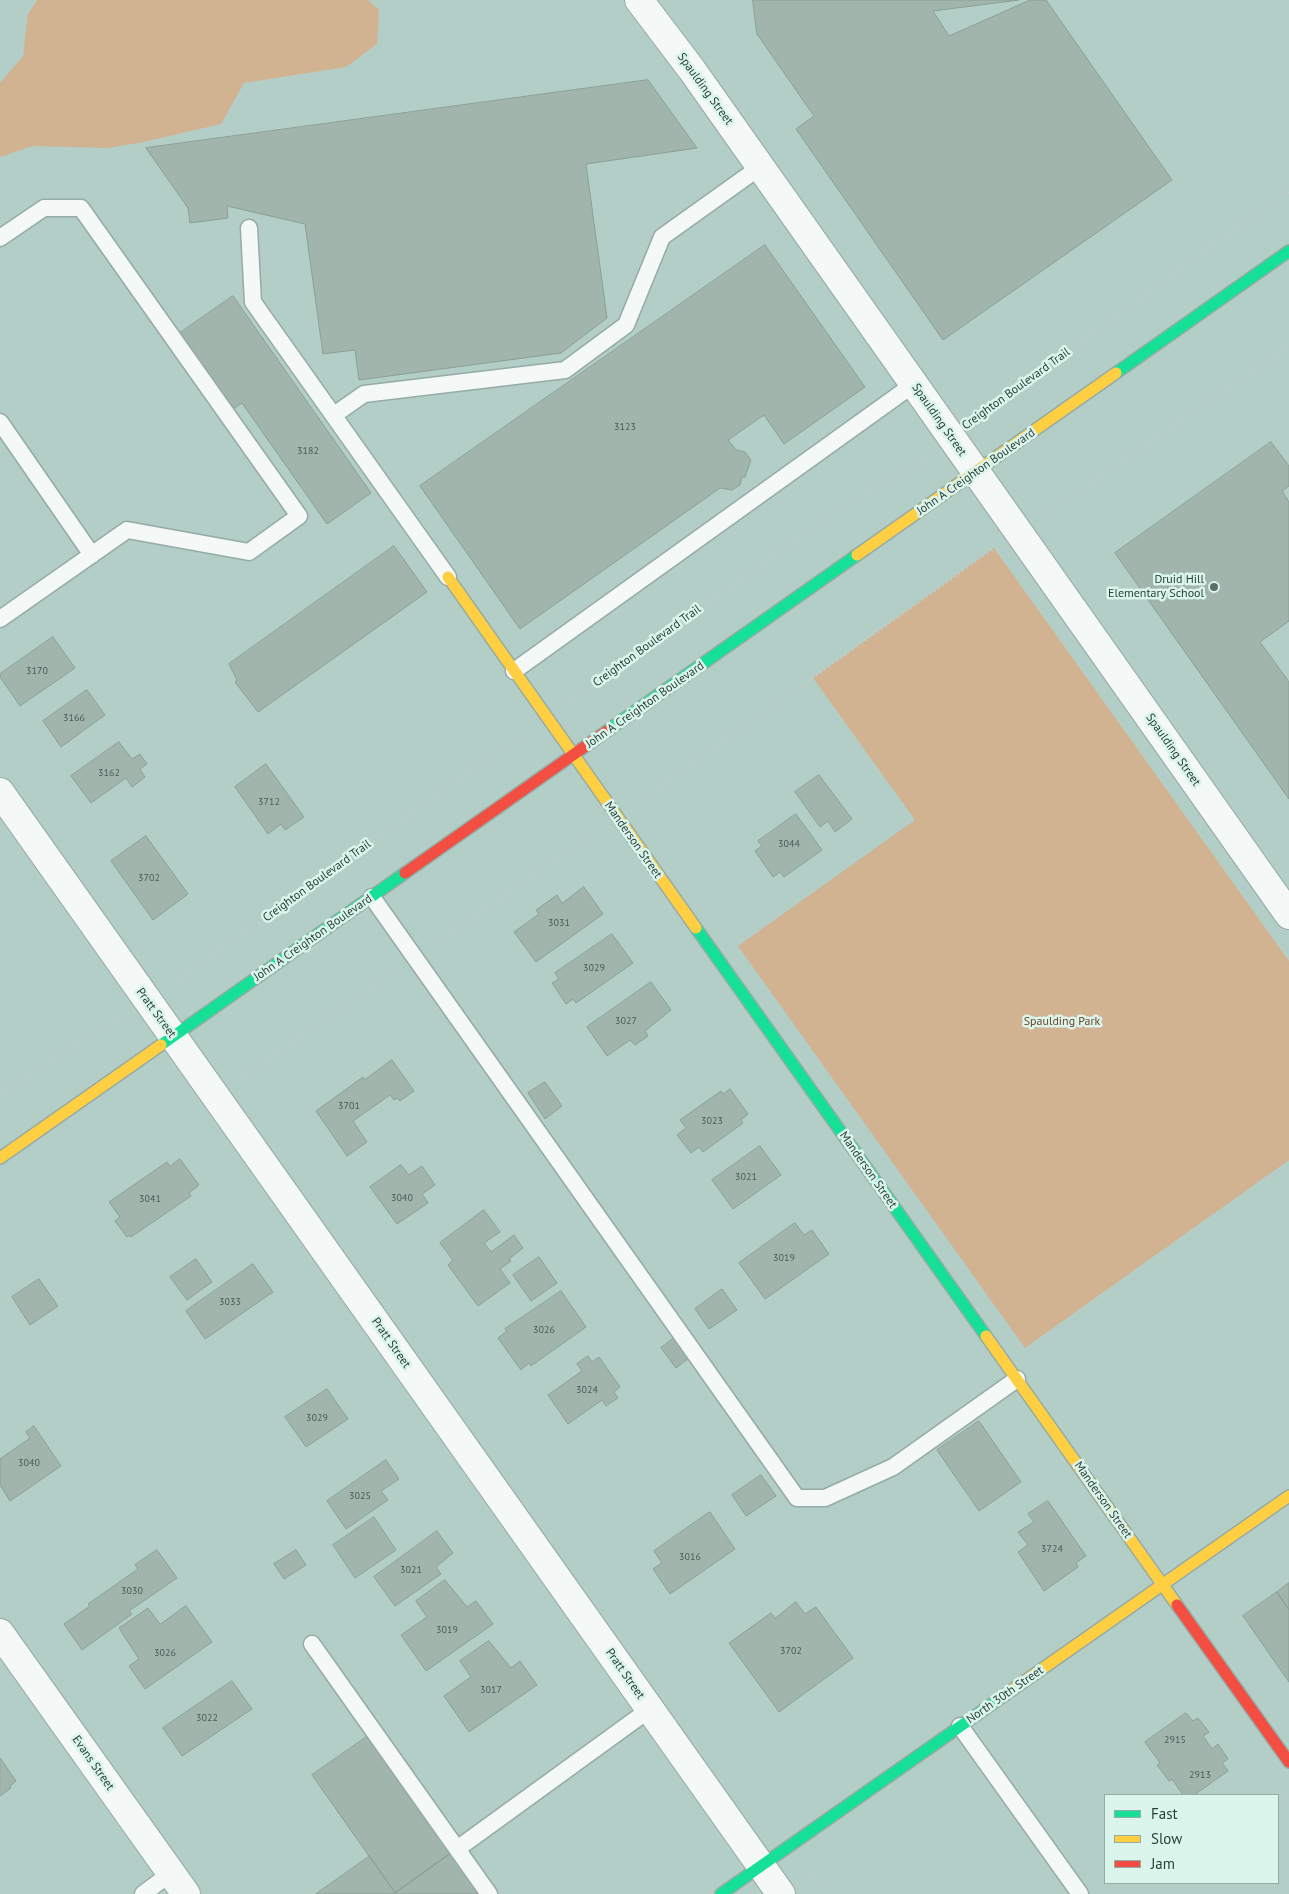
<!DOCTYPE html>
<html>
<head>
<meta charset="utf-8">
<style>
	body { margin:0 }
	#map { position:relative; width:1289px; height:1894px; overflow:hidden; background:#b3cec6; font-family:"PT Sans",sans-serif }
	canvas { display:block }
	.legend { position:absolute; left:1104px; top:1794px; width:175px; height:90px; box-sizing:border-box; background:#dbf5ed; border:1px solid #94aca5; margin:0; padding:6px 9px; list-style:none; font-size:15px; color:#293e38 }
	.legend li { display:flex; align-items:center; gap:10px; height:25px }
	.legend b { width:25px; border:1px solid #94aca5 }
</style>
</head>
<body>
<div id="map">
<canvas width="1289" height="1894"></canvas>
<ul class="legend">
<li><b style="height:6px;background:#16e098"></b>Fast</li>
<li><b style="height:6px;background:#ffcf43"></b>Slow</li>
<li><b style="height:6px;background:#f24e42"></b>Jam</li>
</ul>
</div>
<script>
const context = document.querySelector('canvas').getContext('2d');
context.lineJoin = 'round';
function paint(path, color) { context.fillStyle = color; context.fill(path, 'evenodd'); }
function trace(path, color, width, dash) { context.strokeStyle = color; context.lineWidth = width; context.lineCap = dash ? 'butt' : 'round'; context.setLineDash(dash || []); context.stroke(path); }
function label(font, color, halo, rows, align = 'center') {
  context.font = font + ' "PT Sans",sans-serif'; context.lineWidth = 5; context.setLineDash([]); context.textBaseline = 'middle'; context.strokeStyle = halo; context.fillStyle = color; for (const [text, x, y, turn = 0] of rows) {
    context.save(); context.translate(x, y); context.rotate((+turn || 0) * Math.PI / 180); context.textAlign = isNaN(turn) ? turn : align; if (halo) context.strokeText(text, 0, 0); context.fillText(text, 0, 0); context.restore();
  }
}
paint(new Path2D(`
	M37 0H368L379 10 377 44 346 67 244 83 221 124 139 143 107 148 33 146 0 157V83L23 56 28 14Z
	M994 548 1289 961V1160L1025 1348 738 946 915 820 813 678Z`), '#d1b392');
const building = new Path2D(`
	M753 0H1019L933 11 949 36 1030 0H1046L1172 180 943 340 796 129 814 116 757 34Z
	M648 80 697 148 586 164 607 318 561 353 359 380 355 350 323 354 305 224 227 206 228 218 190 223 188 208 146 148Z
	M765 245 865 387 784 444 764 415 728 440 736 450 745 452 751 460 745 477H742L740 485 732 490 720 488 520 629 420 486Z
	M233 296 371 493 327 524 242 403 233 409 180 333Z
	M1271 442 1289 466V486L1282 491 1289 502V621L1260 642 1289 682V799L1115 553Z
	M394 546 427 592 258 712 235 682 237 680 229 664Z
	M53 637 75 668 20 706 0 677V674Z
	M87 690 105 715 61 747 43 721Z
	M119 742 132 759 140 754 147 764 140 769 145 777 132 787 126 778 91 803 71 776Z
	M266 764 304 817 285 830 281 824 268 834 235 787Z
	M819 775 852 819 835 832 828 821 820 827 795 792Z
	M796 814 822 850 784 877 780 872 773 877 755 851 762 846 758 841Z
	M146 836 188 894 153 920 111 861Z
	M584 887 603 914 536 962 514 932 539 914 536 910 557 895 562 903Z
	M612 934 633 963 576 1003 573 999 566 1004 552 983 559 979 555 973Z
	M651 982 671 1010 645 1031 648 1036 635 1045 630 1040 607 1056 587 1027Z
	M392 1060 414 1091 400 1101 397 1098 394 1100 390 1095 353 1121 367 1142 347 1156 316 1111 363 1077 364 1080Z
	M545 1082 562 1106 545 1119 528 1093Z
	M730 1089 748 1114 741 1120 743 1123 703 1152 699 1147 691 1153 677 1135 686 1128 680 1120 721 1091 723 1094Z
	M760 1146 781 1175 733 1209 712 1180Z
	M180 1159 199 1185 189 1193 191 1196 131 1237 130 1235 127 1237 115 1221 120 1217 109 1202 167 1162 170 1166Z
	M401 1165 409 1175 422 1166 435 1185 422 1194 428 1203 397 1224 370 1187Z
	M484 1210 500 1232 484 1243 491 1252 514 1235 523 1248 509 1259 511 1261 500 1269 510 1283 478 1306 448 1265 453 1260 440 1243Z
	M795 1223 804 1235 812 1230 829 1254 765 1299 739 1263Z
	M539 1257 557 1283 531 1301 513 1275Z
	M196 1259 212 1282 187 1300 170 1277Z
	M253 1264 273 1292 205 1339 186 1311Z
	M39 1279 58 1306 30 1325 12 1297Z
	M722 1289 737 1310 709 1329 695 1309Z
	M561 1291 586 1327 531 1366 529 1363 521 1370 498 1338 507 1331 505 1329Z
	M674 1338 689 1358 676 1368 661 1348Z
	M588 1356 592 1362 599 1357 620 1387 614 1392 618 1398 606 1406 602 1400 568 1424 548 1395 582 1371 577 1364Z
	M327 1389 348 1419 306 1447 285 1417Z
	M979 1421 1021 1482 979 1511 937 1450Z
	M34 1426 61 1466 10 1501 0 1485V1459L30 1438 26 1432Z
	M386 1460 399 1479 381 1491 388 1500 346 1529 327 1501Z
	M761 1475 776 1496 746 1516 732 1495Z
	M1048 1501 1086 1556 1076 1563 1078 1567 1044 1591 1018 1552 1028 1545 1018 1532 1034 1522 1028 1514Z
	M710 1512 735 1549 670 1594 653 1569 662 1563 654 1551Z
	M374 1517 396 1550 355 1578 333 1545Z
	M437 1531 453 1553 436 1567 441 1574 395 1606 374 1577Z
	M157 1550 177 1578 129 1611 132 1614 82 1650 64 1624 90 1606 88 1604 138 1569 135 1565Z
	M296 1550 306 1565 284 1579 274 1564Z
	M445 1580 467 1607 476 1601 493 1624 426 1671 401 1635 427 1617 416 1601Z
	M1289 1583V1610L1277 1592Z
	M1277 1592 1289 1610V1682L1243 1616Z
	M796 1602 805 1614 816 1607 853 1658 779 1712 729 1643 771 1613 775 1618Z
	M186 1606 212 1642 145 1689 129 1666 139 1659 119 1628 148 1608 160 1624Z
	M489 1641 511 1668 520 1661 537 1685 469 1732 444 1696 471 1677 460 1661Z
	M232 1681 252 1709 182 1756 163 1728Z
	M1186 1713 1193 1721 1198 1718 1209 1732 1203 1736 1212 1749 1218 1744 1228 1759 1222 1763 1228 1771 1194 1795H1183L1172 1779 1169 1781 1157 1765 1160 1763 1145 1742Z
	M368 1736 451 1853 395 1893 312 1775Z
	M0 1758 16 1781 10 1786 11 1788 0 1796Z
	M451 1853 480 1894H396L395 1893Z
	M370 1856 396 1894H316Z`);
paint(building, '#a2b5ad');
trace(building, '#8b9f96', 1);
const lane = new Path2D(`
	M249 228 253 302 448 577
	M0 238 44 208H81L299 516 249 552 127 530 0 619
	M334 415 364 394 565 370 626 325 662 237 760 167
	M0 422 92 555
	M514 671 914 384
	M372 897 797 1498H825L893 1467 1017 1379
	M312 1644 489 1894
	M960 1726 1080 1894
	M457 1849 650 1709
	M143 1894 171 1873`);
const street = new Path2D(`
	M639 0 692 70 1289 915
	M0 792 781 1894
	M0 1633 186 1894`);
const fast = new Path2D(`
	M1116 373 1289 251
	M607 731 857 555
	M696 928 986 1336
	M161 1045 405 873
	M721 1894 1012 1690`);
const slow = new Path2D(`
	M857 555 1116 373
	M448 577 696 928
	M0 1158 161 1045
	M986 1336 1177 1605
	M1012 1690 1289 1496`);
const jam = new Path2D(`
	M405 873 607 731
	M1177 1605 1289 1762`);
trace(lane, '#95aba5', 19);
trace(street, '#95aba5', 30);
trace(fast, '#95aba5', 14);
trace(slow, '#95aba5', 14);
trace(jam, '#95aba5', 14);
trace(new Path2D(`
	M975 417 1289 191
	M1043 516 1289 346
	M571 701 850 502 917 464 928 456
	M641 800 994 549
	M436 943 593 834
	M173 983 259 923 442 791 523 736
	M241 1078 396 971
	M0 1095 37 1069 121 1016
	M1278 1790 1289 1806
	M807 1870 824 1894`), '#c6cecc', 3, [1, 4]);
trace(lane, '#f4f8f6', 16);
trace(street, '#f4f8f6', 28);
trace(fast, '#16e098', 11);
trace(slow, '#ffcf43', 11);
trace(jam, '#f24e42', 11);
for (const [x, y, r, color] of [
	[1214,587,5,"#59706a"]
]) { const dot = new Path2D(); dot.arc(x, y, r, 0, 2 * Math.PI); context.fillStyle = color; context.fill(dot); trace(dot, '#dbf5ed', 2); }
label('10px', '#485d56', null, [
	["3123",625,427],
	["3182",308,451],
	["3170",37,671],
	["3166",74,718],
	["3162",109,773],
	["3712",269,802],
	["3044",789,844],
	["3702",149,878],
	["3031",559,923],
	["3029",594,968],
	["3027",626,1021],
	["3701",349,1106],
	["3023",712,1121],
	["3021",746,1177],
	["3040",402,1198],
	["3041",150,1199],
	["3019",784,1258],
	["3033",230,1302],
	["3026",544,1330],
	["3024",587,1390],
	["3029",317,1418],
	["3040",29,1463],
	["3025",360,1496],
	["3724",1052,1549],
	["3016",690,1557],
	["3021",411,1570],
	["3030",132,1591],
	["3019",447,1630],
	["3702",791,1651],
	["3026",165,1653],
	["3017",491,1690],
	["3022",207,1718],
	["2915",1175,1740],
	["2913",1200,1775]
]);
label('12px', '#293e38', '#dbf5ed', [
	["Spaulding Street",705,89,54],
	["Creighton Boulevard Trail",1016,389,-36],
	["Spaulding Street",939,420,55],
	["John A Creighton Boulevard",976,472,-35],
	["Creighton Boulevard Trail",647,646,-36],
	["John A Creighton Boulevard",645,705,-35],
	["Spaulding Street",1173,750,55],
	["Manderson Street",633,840,55],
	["Creighton Boulevard Trail",317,881,-36],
	["John A Creighton Boulevard",313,938,-35],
	["Pratt Street",156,1013,54],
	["Manderson Street",868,1170,55],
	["Pratt Street",391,1343,55],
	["Manderson Street",1103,1500,55],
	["Pratt Street",625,1674,55],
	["North 30th Street",1005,1695,-35],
	["Evans Street",93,1763,55]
]);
label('12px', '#293e38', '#dbf5ed', [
	["Druid Hill",1204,580],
	["Elementary School",1204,594]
], 'right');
label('12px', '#6f4526', '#dbf5ed', [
	["Spaulding Park",1062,1022]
]);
</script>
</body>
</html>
